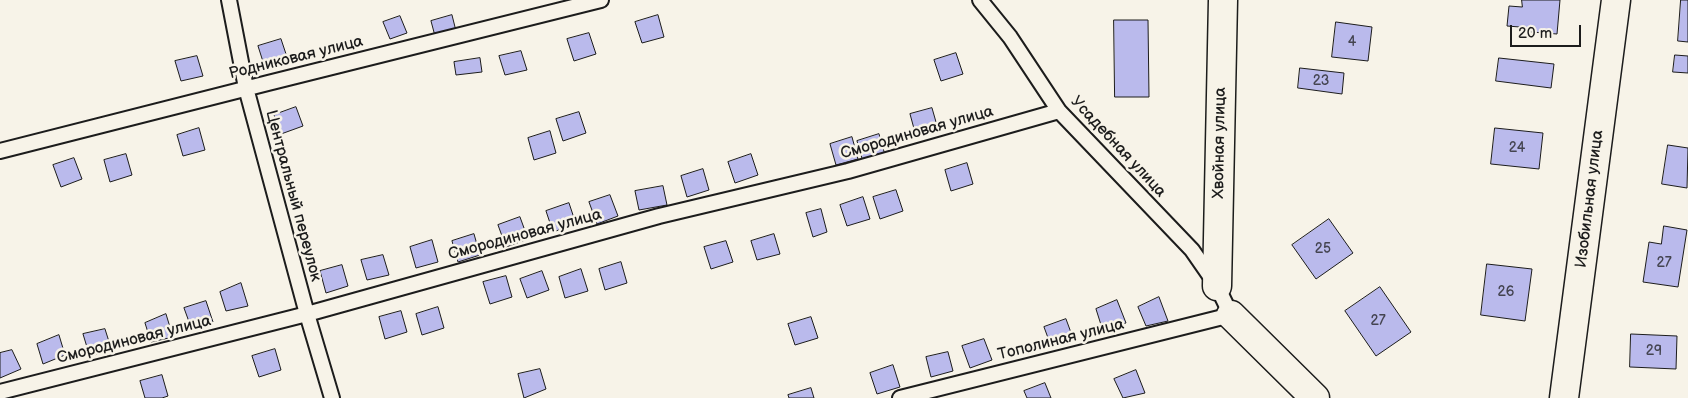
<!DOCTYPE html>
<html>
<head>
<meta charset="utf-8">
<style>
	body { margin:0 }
	#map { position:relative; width:1688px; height:398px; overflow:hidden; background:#f7f3e8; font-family:"Balsamiq Sans",sans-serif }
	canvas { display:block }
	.scale { position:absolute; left:1510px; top:25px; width:71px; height:22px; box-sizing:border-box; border:2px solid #1c1c1c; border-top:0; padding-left:6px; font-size:15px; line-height:18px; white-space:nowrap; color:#1c1c1c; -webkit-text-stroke:4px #f7f3e8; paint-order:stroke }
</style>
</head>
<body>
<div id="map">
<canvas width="1688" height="398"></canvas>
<div class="scale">20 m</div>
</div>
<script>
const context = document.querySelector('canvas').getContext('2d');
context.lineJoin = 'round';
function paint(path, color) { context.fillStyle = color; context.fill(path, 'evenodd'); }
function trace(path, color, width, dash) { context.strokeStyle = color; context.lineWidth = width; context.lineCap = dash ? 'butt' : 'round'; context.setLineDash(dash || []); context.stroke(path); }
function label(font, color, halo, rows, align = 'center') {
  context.font = font + ' "Balsamiq Sans",sans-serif'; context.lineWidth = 5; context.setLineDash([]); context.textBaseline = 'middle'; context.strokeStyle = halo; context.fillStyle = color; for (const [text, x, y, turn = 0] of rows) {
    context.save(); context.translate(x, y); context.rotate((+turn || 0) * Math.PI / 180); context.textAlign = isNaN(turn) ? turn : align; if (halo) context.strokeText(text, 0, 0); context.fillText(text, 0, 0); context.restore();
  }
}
const building = new Path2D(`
	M1522 0H1560L1557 34 1519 31 1520 27 1507 26 1509 6 1522 7Z
	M1681 0H1688V42L1678 41Z
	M452 15 456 31 435 36 431 21Z
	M658 15 664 37 642 43 635 22Z
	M400 16 407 33 390 39 383 22Z
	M1114 20H1148L1149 97H1115Z
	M1336 22 1372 27 1368 61 1332 57Z
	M589 33 596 54 574 61 567 39Z
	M281 39 288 60 265 68 258 46Z
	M521 51 527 70 505 75 499 56Z
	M956 53 963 74 941 81 934 60Z
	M1675 55 1688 56V73L1673 72Z
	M197 56 203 76 181 81 175 61Z
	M480 58 482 72 456 75 454 62Z
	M1499 58 1554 64 1551 88 1496 81Z
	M1300 68 1344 73 1342 94 1298 88Z
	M296 107 303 126 281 134 274 115Z
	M932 108 938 129 916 136 910 114Z
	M579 112 586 133 563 141 556 119Z
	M199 128 205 150 183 156 177 135Z
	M1495 128 1543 133 1539 169 1491 164Z
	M550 131 556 153 534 160 528 138Z
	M879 134 885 155 863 162 857 141Z
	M852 137 858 159 836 165 830 144Z
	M1668 145 1688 148 1687 188 1662 184Z
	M126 154 132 175 110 182 104 160Z
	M751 154 758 175 735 183 728 162Z
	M74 158 82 179 61 187 53 165Z
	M967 163 973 184 951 191 945 170Z
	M703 169 709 190 687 197 681 176Z
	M663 186 667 205 639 210 635 191Z
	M896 190 903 211 880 219 873 197Z
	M610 195 618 216 597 224 589 202Z
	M863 197 870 219 847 226 840 205Z
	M569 203 576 224 553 232 546 211Z
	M821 209 827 232 813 237 806 213Z
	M520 217 528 239 506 247 498 225Z
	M1329 219 1353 253 1316 279 1292 245Z
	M1664 226 1687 230 1678 287 1643 282 1649 242 1661 244Z
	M474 234 480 255 458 262 452 241Z
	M774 234 780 254 757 260 751 241Z
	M432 240 438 262 416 268 410 247Z
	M726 241 733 262 711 269 704 247Z
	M383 255 389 275 367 280 361 260Z
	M621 262 627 283 605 290 599 269Z
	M1487 264 1532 269 1525 321 1481 315Z
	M342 265 348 286 326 293 320 271Z
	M581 269 588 291 565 298 559 277Z
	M542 271 549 290 527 298 520 279Z
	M506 276 512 297 490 304 483 282Z
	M241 283 248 306 226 311 220 292Z
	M1380 287 1411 332 1376 356 1345 311Z
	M1159 297 1168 321 1146 326 1138 307Z
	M1117 300 1126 323 1102 328 1096 309Z
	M206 301 213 322 192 330 184 308Z
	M438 307 444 328 422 335 416 314Z
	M401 311 407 332 385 339 379 317Z
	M166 314 173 337 151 342 145 323Z
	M811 317 818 338 795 345 788 324Z
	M1066 319 1073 338 1051 346 1044 327Z
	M105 329 111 348 90 357 83 334Z
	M1631 334 1677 336 1676 369 1630 367Z
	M59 335 65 355 43 364 37 344Z
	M984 339 992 360 970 368 962 346Z
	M275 349 281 370 259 377 252 356Z
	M12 350 21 369 0 378V353Z
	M948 352 953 371 931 377 926 357Z
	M893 365 900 387 877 394 870 373Z
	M540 369 546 389 524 398 518 374Z
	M1136 370 1145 393 1123 398 1114 379Z
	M162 375 168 396 162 398H145L140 381Z
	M1045 383 1051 398H1027L1024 391Z
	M811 388 814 398H789L788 395Z`);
paint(building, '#babaec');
trace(building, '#1c1c1c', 1);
const lane = new Path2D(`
	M229 0 246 88 307 314 332 398
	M0 151 268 83 601 0
	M0 392 307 314 659 216 848 171 1059 111
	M900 398 1231 315 1217 286 1192 250 1059 111 1010 37 980 0`);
const street = new Path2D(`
	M1217 286 1223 0
	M1231 315 1315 398
	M1564 398 1616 0`);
trace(lane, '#1c1c1c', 18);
trace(street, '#1c1c1c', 31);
trace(lane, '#f7f3e8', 14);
trace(street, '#f7f3e8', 28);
label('14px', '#444450', null, [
	["4",1352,42],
	["23",1321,81],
	["24",1517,148],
	["25",1323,249],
	["27",1664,263],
	["26",1506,292],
	["27",1378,321],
	["29",1654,351]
]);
label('16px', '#1c1c1c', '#f7f3e8', [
	["Родниковая улица",296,58,-14],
	["Смородиновая улица",917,133,-16],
	["Хвойная улица",1220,143,-89],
	["Усадебная улица",1118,147,47],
	["Центральный переулок",293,196,75],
	["Изобильная улица",1590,199,-83],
	["Смородиновая улица",525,235,-15],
	["Смородиновая улица",134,340,-14],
	["Тополиная улица",1061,340,-14]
]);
</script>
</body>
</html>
